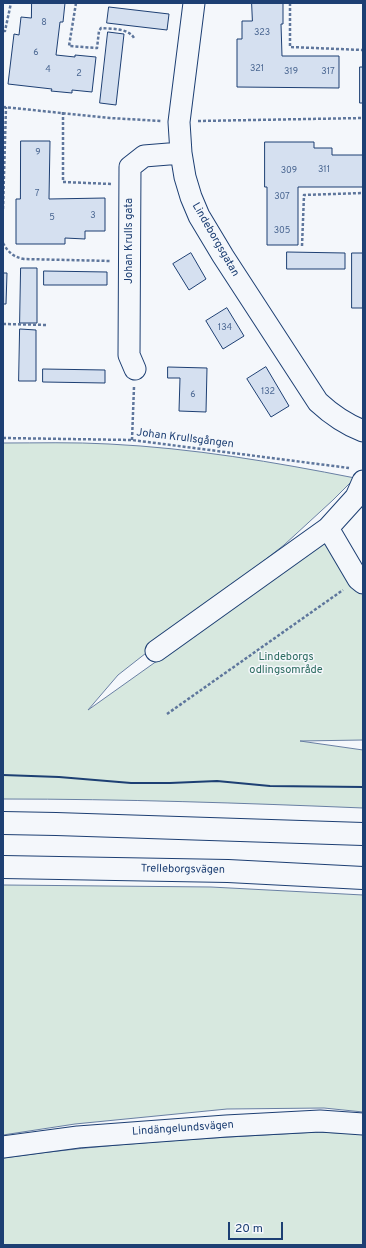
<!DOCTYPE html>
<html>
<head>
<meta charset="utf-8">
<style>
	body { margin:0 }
	#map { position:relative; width:366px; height:1248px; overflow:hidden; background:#f4f7fb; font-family:Overpass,sans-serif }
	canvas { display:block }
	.frame { position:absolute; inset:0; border:4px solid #1d3f73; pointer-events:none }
	.scale { position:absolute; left:228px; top:1222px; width:55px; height:18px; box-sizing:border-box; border:2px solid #1d3f73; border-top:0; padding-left:5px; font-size:12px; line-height:14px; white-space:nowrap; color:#1d3f73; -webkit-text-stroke:3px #f4f7fb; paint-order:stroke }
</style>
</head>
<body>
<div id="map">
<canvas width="366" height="1248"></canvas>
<div class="frame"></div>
<div class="scale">20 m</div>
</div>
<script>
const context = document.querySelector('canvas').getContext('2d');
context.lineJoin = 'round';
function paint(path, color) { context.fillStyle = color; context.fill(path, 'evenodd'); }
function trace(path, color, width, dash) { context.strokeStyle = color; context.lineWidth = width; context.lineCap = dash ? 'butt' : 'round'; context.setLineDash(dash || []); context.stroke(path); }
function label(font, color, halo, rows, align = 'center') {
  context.font = font + ' Overpass,sans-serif'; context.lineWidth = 3; context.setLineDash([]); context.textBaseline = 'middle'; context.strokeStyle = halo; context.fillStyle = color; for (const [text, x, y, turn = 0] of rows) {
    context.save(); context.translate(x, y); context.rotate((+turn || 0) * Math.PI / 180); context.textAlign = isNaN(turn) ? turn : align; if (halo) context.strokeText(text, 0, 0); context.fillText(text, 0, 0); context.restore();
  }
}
const green = new Path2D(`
	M3 443C38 443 74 442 109 444 192 448 274 462 355 478L333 500 284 545 118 675 88 710 327 540 363 574V740L300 741 363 750V808C243 803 123 799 3 799Z
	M3 885 211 887 363 895V1112L324 1108 227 1109 75 1124 3 1135Z
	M317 1132 363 1134V1245H3V1158C107 1143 212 1138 317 1132Z`);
paint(green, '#d7e8df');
trace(green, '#687fa3', 1);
const building = new Path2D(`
	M32 3H65L63 22H60L56 55 75 57V55L96 57 92 92 72 90V93L51 91 52 89 8 84 14 34 19 35 21 17 31 18Z
	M252 3H283V24H281L282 56H339V88L237 87V39H242V21H252Z
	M109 7 169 14 167 30 107 23Z
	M108 32 124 34 116 105 100 103Z
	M360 67H363V103H360Z
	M21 141H50L49 199 105 198V231H85V239L65 238V244H16V199H20Z
	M265 142H314V148H332V155H363V187H298V245H267V187H265Z
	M287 252 345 253V269H287Z
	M191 253 206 279 189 290 173 264Z
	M352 253H363V308H352Z
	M21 268H37V323H20Z
	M44 271 107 272V285H44Z
	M3 273H7L6 304H3Z
	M227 308 244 336 223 349 206 321Z
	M20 329 36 330V381H19Z
	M168 367 207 368 206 412 179 411 180 378H168Z
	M266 367 289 406 271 417 247 379Z
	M43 369 105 370V383L43 382Z`);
paint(building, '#d5e0f0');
trace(building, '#1d3f73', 1);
const minor = new Path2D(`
	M194 3 179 122 181 153 185 177 191 197 199 216 223 256 318 402C332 415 345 424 363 431
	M135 369 129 355 130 167 144 156 181 153
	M328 528 358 579 363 583
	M156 651 328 528 356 497 363 481
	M3 1147 78 1137 226 1126 320 1121 363 1124`);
const highway = new Path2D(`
	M3 823 56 824 363 834
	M3 867 228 871 363 878`);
trace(minor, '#1d3f73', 23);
trace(highway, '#1d3f73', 24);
trace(new Path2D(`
	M76 3 69 46 97 48 99 31 101 28C112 29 128 28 134 38
	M290 3V47L363 50
	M3 31H5L11 3
	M3 107 110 118 161 121
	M63 112V182L112 184
	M198 121 363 118
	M3 209 6 107
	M3 243C8 252 13 257 24 259L111 261
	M302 246 304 195 363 193
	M3 324 48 325
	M3 438 132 440 349 468
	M132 440 134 387
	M167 714 343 590`), '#5e769c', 2.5, [3, 2]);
trace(minor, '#f4f7fb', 21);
trace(highway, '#f4f7fb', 22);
trace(new Path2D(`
	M3 775 59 777 131 783H170L217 781 270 786 363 787`), '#1d3f73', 2);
label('9px', '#4b6792', null, [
	["8",44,23],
	["323",262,33],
	["6",36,53],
	["321",257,69],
	["4",48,70],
	["319",291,72],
	["317",328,72],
	["2",79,74],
	["9",38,153],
	["311",324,170],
	["309",289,171],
	["7",37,194],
	["307",282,197],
	["3",93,216],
	["5",52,218],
	["305",282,231],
	["134",225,328],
	["132",268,392],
	["6",193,395]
]);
label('11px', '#1d3f73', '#f4f7fb', [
	["Lindeborgsgatan",215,240,60],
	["Johan Krulls gata",130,241,-90],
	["Johan Krullsgången",185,439,7],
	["Trelleborgsvägen",183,870,1],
	["Lindängelundsvägen",183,1129,-4]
]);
label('11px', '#2c6c60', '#f4f7fb', [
	["Lindeborgs",286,658],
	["odlingsområde",286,671]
]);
</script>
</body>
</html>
